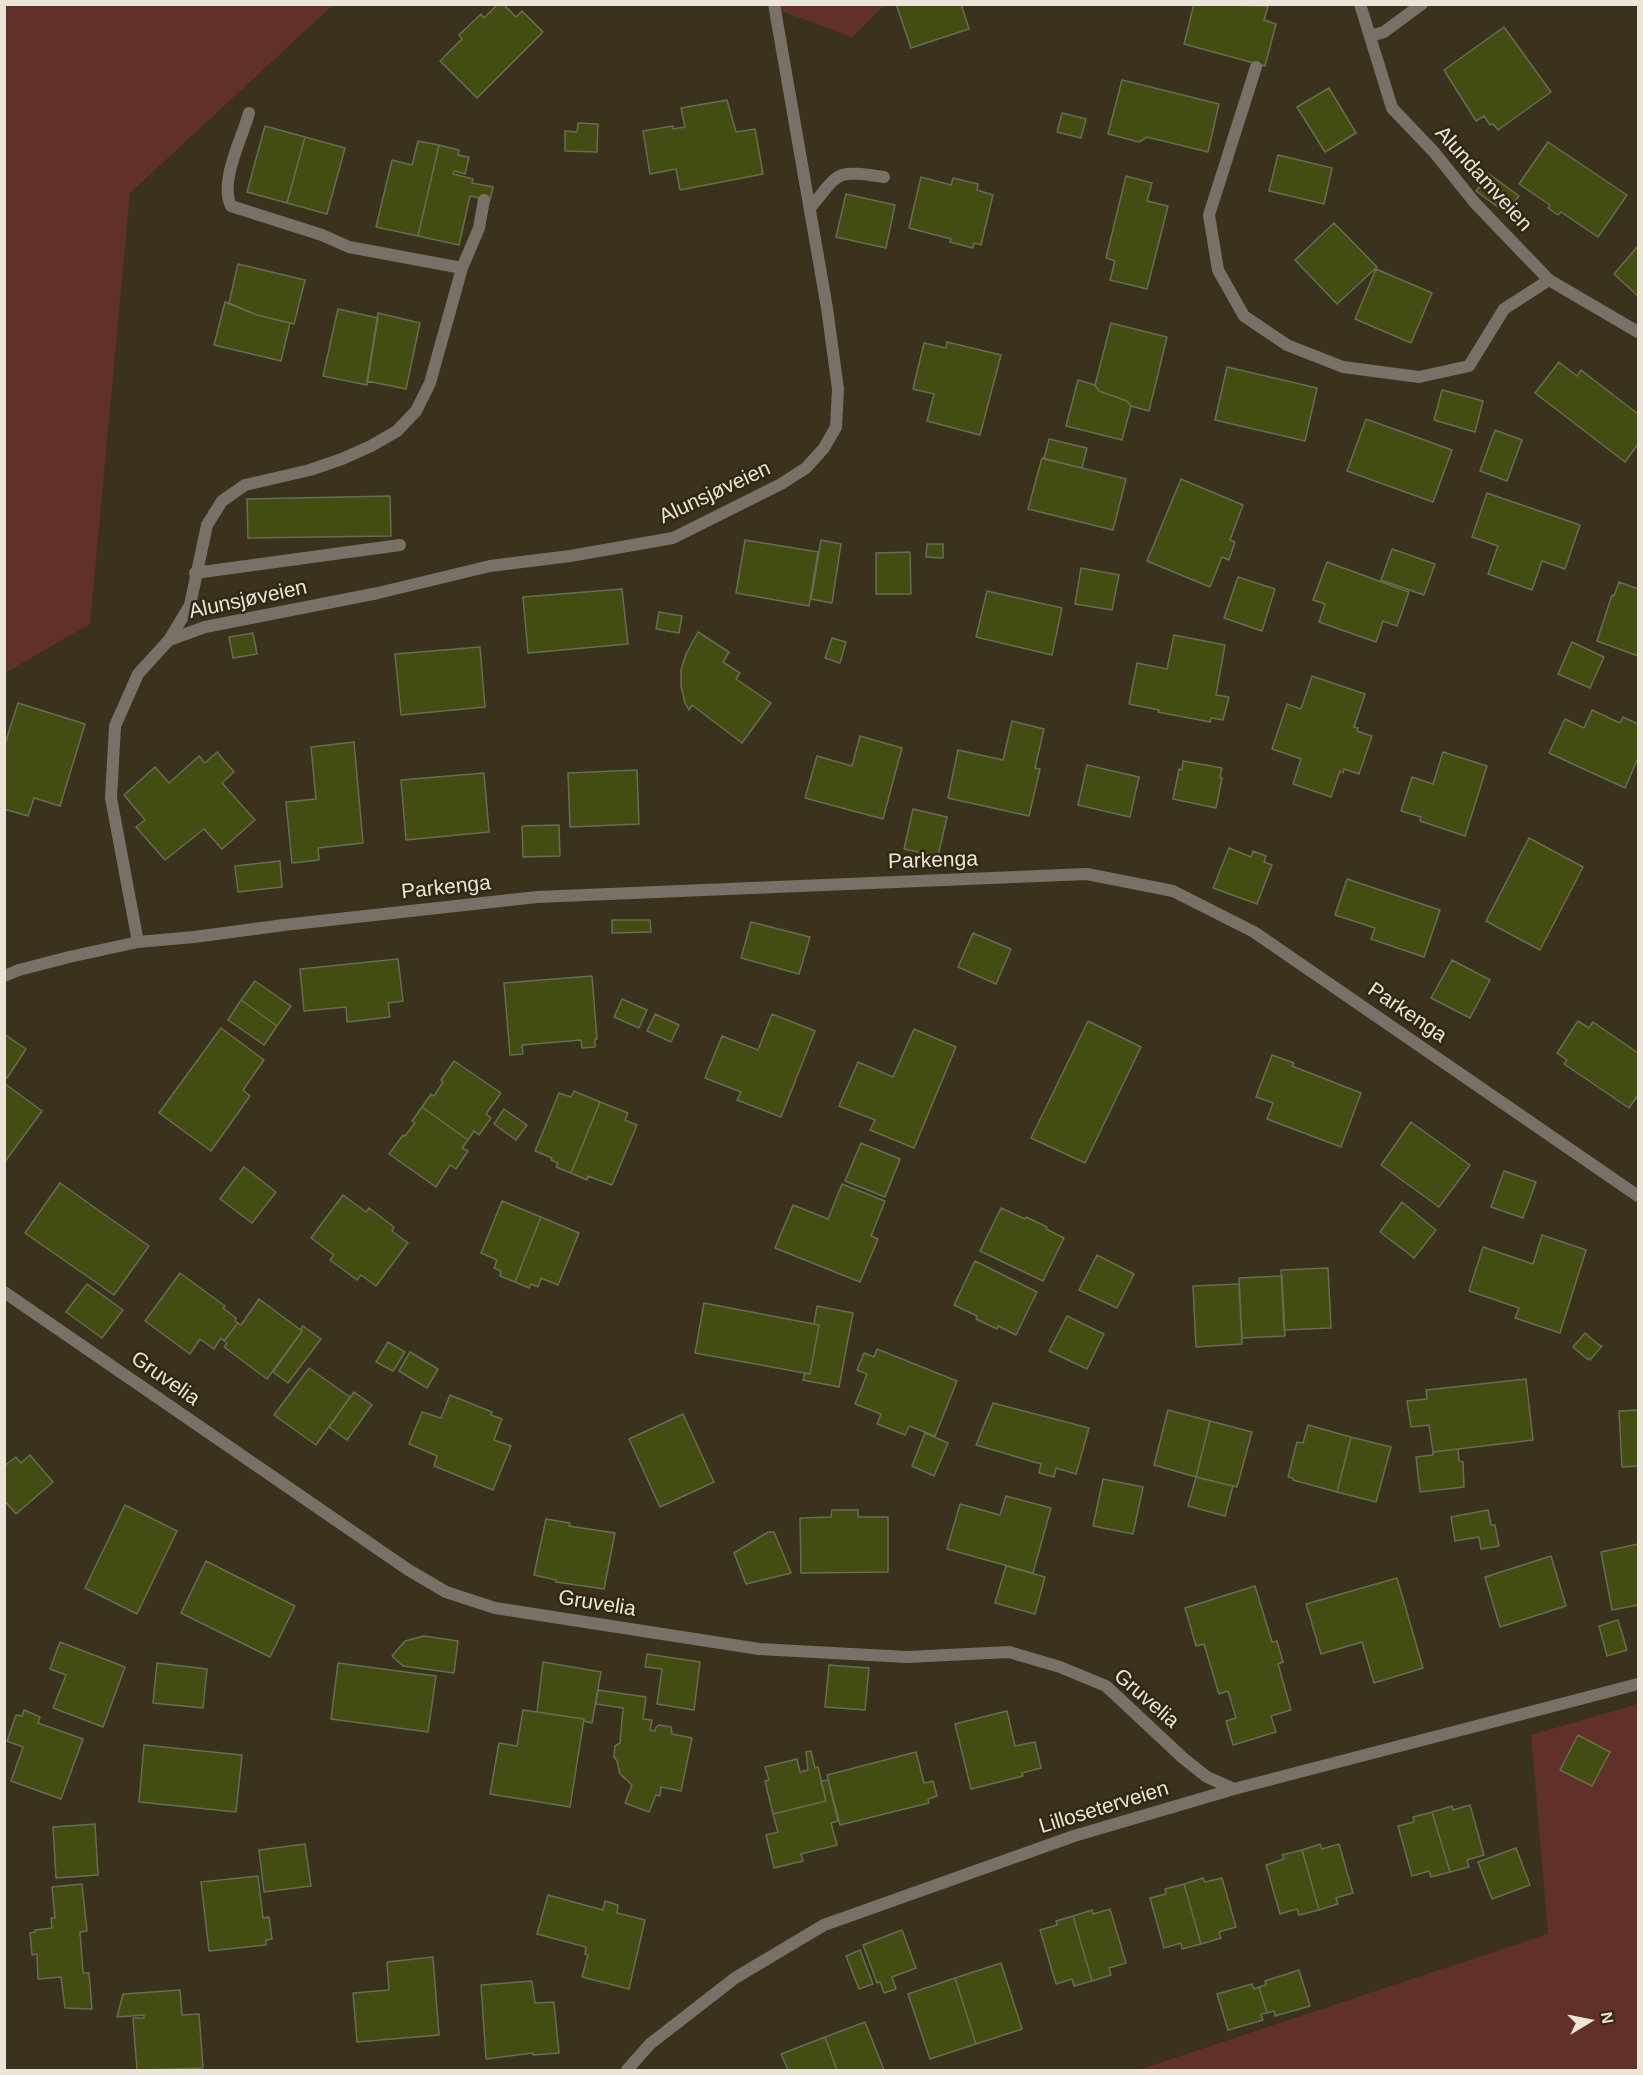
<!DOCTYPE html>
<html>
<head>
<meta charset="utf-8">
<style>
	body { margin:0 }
	#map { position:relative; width:1643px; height:2075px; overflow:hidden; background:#3a321c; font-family:Helvetica,sans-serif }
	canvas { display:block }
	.frame { position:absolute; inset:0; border:6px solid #eae5d7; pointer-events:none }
	.north { position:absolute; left:1559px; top:1991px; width:60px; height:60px; -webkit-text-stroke:4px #302812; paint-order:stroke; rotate:80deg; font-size:16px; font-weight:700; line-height:24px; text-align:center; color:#eae5d7 }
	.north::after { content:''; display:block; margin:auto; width:21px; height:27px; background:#eae5d7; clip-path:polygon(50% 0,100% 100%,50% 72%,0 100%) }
</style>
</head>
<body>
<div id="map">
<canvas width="1643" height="2075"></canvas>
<div class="frame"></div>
<div class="north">N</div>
</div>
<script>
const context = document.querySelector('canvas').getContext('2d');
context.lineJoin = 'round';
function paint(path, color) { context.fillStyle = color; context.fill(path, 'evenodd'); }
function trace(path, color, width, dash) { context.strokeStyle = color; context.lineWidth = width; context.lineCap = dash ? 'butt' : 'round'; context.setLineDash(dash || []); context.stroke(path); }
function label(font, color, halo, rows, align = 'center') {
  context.font = font + ' Helvetica,sans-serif'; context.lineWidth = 5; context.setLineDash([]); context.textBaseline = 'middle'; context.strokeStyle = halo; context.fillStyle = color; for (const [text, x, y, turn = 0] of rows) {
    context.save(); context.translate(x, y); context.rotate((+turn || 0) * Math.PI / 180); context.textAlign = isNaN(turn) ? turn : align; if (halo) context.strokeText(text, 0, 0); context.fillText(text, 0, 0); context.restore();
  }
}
paint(new Path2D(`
	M5 4 333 5 130 193 90 624 5 673Z
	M765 5H885L852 37Z
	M1638 1704V2070H1138L1548 1934 1531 1735Z`), '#613029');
const building = new Path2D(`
	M498 4H503L516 17 522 11 543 32 477 98 440 61 462 39 459 35 481 14 484 18Z
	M896 4H961L969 29 911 48Z
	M1194 4 1268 6 1264 20 1276 24 1265 66 1184 44Z
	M1504 27 1551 92 1498 130 1493 124 1490 125 1484 116 1476 121 1444 70Z
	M1122 80 1219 104 1208 152 1147 137 1139 142 1108 134Z
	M1329 88 1356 133 1325 152 1297 107Z
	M727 100 736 132 755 129 763 174 680 190 676 169 650 174 643 131 673 126V129L685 127 681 108Z
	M1062 113 1086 119 1081 138 1057 132Z
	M578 123 598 124 597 152 565 151V131L577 132Z
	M265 126 305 137 287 203 247 192Z
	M305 137 345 148 327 214 287 203Z
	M418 141 439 145 418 236 376 227 392 160 412 165Z
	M1548 142 1627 195 1598 237 1561 212 1558 215 1548 208 1550 205 1519 184Z
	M439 145 459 150 458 155 469 157 465 174 454 171 453 174 473 179 472 183 493 187 490 200 470 196 459 245 418 236Z
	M1278 155 1332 168 1324 204 1269 191Z
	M1489 174 1519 196 1506 213 1476 191Z
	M1126 176 1152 183 1147 201 1168 206 1147 289 1110 280 1115 261 1106 258Z
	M921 177 951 185 953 178 978 184 977 190 993 195 981 245 974 243 973 248 950 242 951 239 909 228Z
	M846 194 895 205 886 248 836 237Z
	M1334 223 1377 267 1337 304 1295 260Z
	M1638 246V296L1614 274Z
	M238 264 305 280 294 324 257 315 229 303Z
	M1376 269 1432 293 1411 343 1355 319Z
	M225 302 257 315 290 323 281 361 214 345Z
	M338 309 378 318 367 385 323 376Z
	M378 313 420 323 406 389 367 381Z
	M1111 323 1167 337 1149 411 1131 406 1127 401 1099 391 1095 385Z
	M947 342 1001 355 980 435 927 421 934 394 913 389 924 343 946 348Z
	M1559 362 1577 376 1581 370 1638 414V444L1625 462 1535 393Z
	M1227 367 1317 388 1305 441 1215 420Z
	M1078 380 1095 385 1099 391 1127 401 1131 406 1122 440 1066 426Z
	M1442 390 1483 401 1475 432 1434 420Z
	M1366 419 1452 450 1433 502 1347 471Z
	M1495 430 1522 440 1507 481 1480 471Z
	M1049 439 1087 448 1082 468 1044 459Z
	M1042 458 1126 479 1113 530 1028 509Z
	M1181 479 1243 505 1230 540 1235 542 1229 560 1222 557 1210 587 1147 561Z
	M1487 493 1580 525 1565 569 1542 561 1532 590 1488 574 1498 546 1472 537Z
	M390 496 391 536 248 538 247 499Z
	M745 540 818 552 809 606 736 593Z
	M821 540 841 544 832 603 811 599Z
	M927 544H943V558L926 557Z
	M1392 549 1435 564 1424 595 1381 580Z
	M910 552 911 594H876V553Z
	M1327 562 1409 592 1397 626 1383 621 1376 642 1319 622 1325 604 1313 600Z
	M1081 568 1119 575 1112 610 1075 604Z
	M1238 577 1275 589 1262 631 1224 618Z
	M1619 582 1638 589V656L1597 641 1612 595 1614 596Z
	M622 589 628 644 528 653 523 597Z
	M987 591 1062 608 1052 655 976 637Z
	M659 612 682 616 679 633 656 629Z
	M698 632 729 652 723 662 740 673 736 679 771 703 742 743 692 705 689 710 685 703 681 686V670L686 654Z
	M253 633 257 654 233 658 229 637Z
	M1174 635 1225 645 1216 695 1229 697 1223 720 1211 718 1210 722 1158 712 1159 710 1129 704 1137 663 1167 669Z
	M832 638 846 642 840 663 825 658Z
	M1572 642 1604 657 1590 688 1558 674Z
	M480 647 485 707 401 715 395 654Z
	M1312 676 1365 694 1354 727 1358 728 1357 731 1372 736 1359 774 1344 769 1343 773 1340 771 1331 797 1293 784 1301 759 1272 749 1287 704 1301 709Z
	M18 703 85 724 60 806 34 798 28 816 4 809V747Z
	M1592 710 1620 723 1623 717 1638 724V758L1625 788 1549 753 1565 719 1584 728Z
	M1012 721 1044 729 1035 768 1040 769 1029 816 948 798 958 750 1003 760Z
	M860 736 902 748 883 819 805 798 817 756 852 766Z
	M354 742 363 843 318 848 319 860 292 863 286 802 316 799 311 747Z
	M217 752 234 772 222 783 255 820 222 849 204 829 165 860 136 827 145 820 124 795 155 767 169 783 199 756 205 763Z
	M1443 752 1487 766 1465 836 1420 821 1421 817 1401 811 1412 777 1433 784Z
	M1183 761 1222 768 1220 777 1222 778 1216 808 1173 799 1179 769 1182 770Z
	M1087 765 1139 777 1130 817 1078 805Z
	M637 770 639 824 570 827 568 773Z
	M484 773 489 832 406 840 401 780Z
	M913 809 947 817 938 856 904 849Z
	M559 825 560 856 523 857 522 826Z
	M1529 838 1583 867 1540 950 1486 921Z
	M1229 848 1251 857 1253 851 1266 856 1264 862 1272 865 1257 904 1213 888Z
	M280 861 282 887 238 892 235 866Z
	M1347 879 1440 910 1424 957 1371 939 1375 928 1335 915Z
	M612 920H650L651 932 612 933Z
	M751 922 810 937 799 974 741 958Z
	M973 933 1011 949 996 984 958 967Z
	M398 959 403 1001 388 1003 390 1017 347 1022 346 1007 304 1011 300 969Z
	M1452 960 1490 980 1470 1018 1431 998Z
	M592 976 597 1039H595V1047L582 1048 581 1040 522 1045 523 1054 510 1055 504 983Z
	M255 981 291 1006 277 1026 241 1000Z
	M622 999 647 1010 639 1028 614 1017Z
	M241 1000 277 1026 264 1045 228 1020Z
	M655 1014 679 1025 671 1042 647 1031Z
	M772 1014 815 1031 781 1117 737 1100 741 1092 705 1078 722 1036 758 1050Z
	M1088 1021 1141 1047 1085 1163 1031 1138Z
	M1578 1021 1589 1028 1593 1022 1638 1053V1095L1629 1108 1564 1064 1567 1060 1557 1053Z
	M221 1028 264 1060 243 1090 250 1096 211 1151 159 1113Z
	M914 1029 956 1047 914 1148 870 1130 875 1120 839 1106 858 1062 893 1077Z
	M4 1034 26 1049 7 1078 4 1076Z
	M1272 1055 1294 1063 1292 1066 1361 1093 1341 1147 1267 1119 1273 1103 1256 1097Z
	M454 1061 501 1093 486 1114 491 1118 479 1135 474 1131 468 1140 422 1107 431 1094 434 1096 443 1082 441 1080Z
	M4 1083 42 1111 4 1163Z
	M574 1091 600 1102 571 1173 556 1167 558 1163 551 1160 552 1158 535 1151 559 1093 571 1097Z
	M600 1102 628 1113 625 1120 637 1125 612 1185 588 1176 587 1180 571 1173Z
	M422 1107 468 1140 462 1148 468 1151 456 1169 450 1165 436 1187 389 1154 403 1135 405 1136 415 1123 412 1121Z
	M504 1109 527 1125 516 1140 494 1124Z
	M1411 1122 1470 1165 1439 1207 1381 1165Z
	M861 1143 900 1159 885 1197 845 1181Z
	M244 1167 276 1192 252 1223 220 1199Z
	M1504 1171 1536 1182 1523 1218 1491 1207Z
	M60 1183 149 1246 114 1295 25 1233Z
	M842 1184 885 1201 871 1236 878 1239 860 1282 775 1248 793 1205 828 1219Z
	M343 1195 366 1212 369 1208 394 1227 392 1231 408 1243 376 1286 361 1275 357 1280 330 1260 334 1255 311 1238Z
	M502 1201 541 1217 515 1282 500 1276 501 1271 494 1268 497 1260 481 1253Z
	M1402 1202 1436 1230 1414 1258 1380 1232Z
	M1001 1208 1025 1219 1026 1217 1047 1227 1046 1229 1064 1238 1043 1281 980 1251Z
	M541 1217 579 1233 558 1285 541 1278 538 1287 531 1284 529 1288 515 1282Z
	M1542 1235 1586 1250 1560 1333 1515 1318 1519 1308 1469 1291 1483 1247 1533 1264Z
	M1097 1255 1134 1274 1117 1308 1079 1290Z
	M975 1261 1037 1292 1016 1335 998 1326 997 1329 976 1319 977 1316 954 1305Z
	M1328 1268 1331 1328 1284 1330 1281 1270Z
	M180 1273 225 1306 223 1308 236 1318 235 1321 238 1323 224 1341 221 1338 214 1349 200 1339 190 1354 145 1321Z
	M1282 1276 1285 1336 1242 1338 1239 1278Z
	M87 1284 123 1310 102 1338 66 1312Z
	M1239 1284 1242 1344 1196 1347 1193 1286Z
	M259 1299 302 1331 267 1379 224 1347 227 1343 224 1341 238 1323 241 1325Z
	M704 1303 819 1325 810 1374 695 1353Z
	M817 1306 853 1313 839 1387 803 1380 805 1373 810 1374 819 1325 814 1324Z
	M1067 1316 1104 1334 1087 1369 1049 1351Z
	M303 1326 321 1339 288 1383 273 1372 302 1331 301 1329Z
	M1585 1333 1599 1345 1602 1346 1590 1360 1588 1358 1587 1359 1573 1347Z
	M388 1342 405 1352 393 1371 376 1362Z
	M877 1349 957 1381 935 1436 909 1426 905 1435 877 1424 881 1414 855 1404 867 1374 857 1370 864 1353 874 1357Z
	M410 1352 438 1369 427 1388 399 1371Z
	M309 1368 350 1397 316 1445 274 1415Z
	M1526 1379 1533 1440 1433 1452 1429 1425 1411 1427 1407 1401 1427 1399 1426 1390Z
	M354 1392 372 1405 347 1440 329 1427Z
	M450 1395 492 1412 491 1415 502 1419 494 1440 511 1446 493 1490 434 1466 437 1456 409 1444 422 1412 441 1418Z
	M993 1403 1089 1428 1076 1474 1056 1468 1054 1477 1039 1473 1041 1464 976 1445Z
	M1168 1410 1210 1421 1196 1477 1154 1465Z
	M1638 1410V1466L1622 1467 1619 1411Z
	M683 1414 714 1482 660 1507 629 1439Z
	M1210 1421 1252 1432 1237 1487 1196 1477Z
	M1308 1425 1351 1437 1337 1492 1293 1480V1478L1288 1477 1297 1442 1303 1443Z
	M925 1433 948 1443 934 1476 912 1466Z
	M1351 1437 1391 1447 1376 1502 1337 1492Z
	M1458 1449 1459 1461 1463 1462 1464 1487 1420 1492 1416 1457 1433 1455V1452Z
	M30 1455 53 1482 16 1514 4 1500V1466L16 1457 21 1463Z
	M1196 1477 1233 1486 1225 1516 1188 1506Z
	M1103 1479 1143 1487 1133 1534 1093 1526Z
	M1006 1496 1051 1508 1033 1573 947 1549 960 1504 1000 1515Z
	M125 1505 177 1531 137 1614 85 1588Z
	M832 1510H858V1517H888V1572L801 1573 800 1518 831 1517Z
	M1488 1510 1491 1525H1495L1499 1546 1481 1549 1479 1537 1455 1541 1451 1517Z
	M546 1519 570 1523 569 1526 615 1533 604 1589 556 1582V1580L534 1575Z
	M768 1532H774L791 1573 746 1584 734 1553Z
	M1638 1544V1605L1612 1610 1601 1552Z
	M1551 1556 1566 1606 1500 1627 1485 1577Z
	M206 1561 295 1606 270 1657 181 1613Z
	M1006 1566 1045 1577 1035 1614 995 1603Z
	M1397 1578 1423 1668 1374 1683 1362 1642 1321 1654 1306 1604Z
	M1255 1586 1272 1642 1277 1641 1283 1662 1278 1664 1291 1710 1271 1716 1276 1732 1233 1745 1226 1721 1236 1718 1228 1691 1219 1694 1204 1644 1196 1646 1185 1608Z
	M1618 1620 1627 1650 1607 1656 1599 1626Z
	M424 1636 458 1641 454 1673 403 1666 392 1656 405 1641Z
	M60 1642 125 1667 103 1727 53 1708 66 1675 50 1669Z
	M647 1654 700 1662 694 1710 657 1704 662 1669 645 1667Z
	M543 1662 601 1672 592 1723 584 1721V1719L537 1712Z
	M157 1663 207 1669 203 1708 153 1703Z
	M338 1663 436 1676 428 1732 331 1719Z
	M829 1665 869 1668 865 1710 825 1707Z
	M598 1690 646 1697 643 1719 652 1720 650 1730 655 1731 656 1727 659 1725 671 1727 672 1734 692 1738 681 1791 661 1787 660 1796 656 1795 649 1812 625 1803 632 1785 620 1774 617 1761 614 1757 615 1746 620 1743 623 1708 596 1704Z
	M24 1710 40 1717 38 1723 83 1739 61 1799 11 1781 23 1747 7 1741 16 1715 22 1716Z
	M523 1710 584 1719 570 1807 490 1794 499 1743 517 1746Z
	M1007 1711 1015 1746 1035 1742 1041 1768 1022 1773 1023 1776 971 1789 955 1724Z
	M1578 1735 1610 1752 1592 1786 1560 1770Z
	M144 1745 242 1755 236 1812 139 1802Z
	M811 1751 815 1768 818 1767 826 1801 773 1814 765 1781 769 1780 765 1767 797 1759 800 1772 808 1770 806 1752Z
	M916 1752 924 1783 933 1781 937 1796 928 1799 929 1803 840 1825 827 1775Z
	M828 1780 838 1821 831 1823 837 1845 801 1854 803 1861 774 1868 766 1835 778 1832 773 1814 826 1801 821 1781Z
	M1470 1805 1484 1855 1467 1860 1469 1867 1450 1872 1432 1812 1452 1806 1453 1810Z
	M1432 1812 1450 1872 1431 1877 1429 1871 1412 1876 1398 1826 1414 1822 1413 1817Z
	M95 1824 98 1875 56 1878 53 1827Z
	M305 1844 311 1886 264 1892 259 1850Z
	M1320 1844 1322 1849 1339 1844 1353 1893 1336 1898 1338 1904 1319 1910 1302 1850Z
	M1516 1848 1530 1885 1492 1899 1478 1862Z
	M1302 1850 1319 1910 1299 1915 1297 1909 1280 1914 1266 1865 1284 1859 1282 1855Z
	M258 1876 263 1918 269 1917 272 1939 266 1940V1945L209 1951 201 1882Z
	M1203 1878 1205 1882 1222 1878 1236 1927 1219 1932 1221 1938 1201 1944 1184 1884Z
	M82 1884 87 1931 80 1932 83 1973H89L92 2009 65 2008 61 1977 38 1979 37 1954 32 1955 30 1933 35 1932V1930L52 1928 51 1918H55L52 1887Z
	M1184 1884 1201 1944 1182 1949 1181 1943 1164 1948 1150 1898 1166 1894 1165 1889Z
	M548 1895 603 1910 605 1901 618 1905 617 1913 645 1920 629 1989 582 1977 588 1955 585 1954 586 1947 537 1934Z
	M1110 1909 1126 1963 1109 1968 1111 1975 1092 1981 1073 1916 1092 1910 1093 1914Z
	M1073 1916 1092 1981 1074 1986 1072 1979 1056 1984 1040 1930 1057 1925 1056 1921Z
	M902 1930 916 1968 892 1977 896 1989 884 1993 880 1982 877 1983 863 1945Z
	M860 1950 873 1984 859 1989 846 1956Z
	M433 1957 439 2035 357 2042 353 1993 389 1990 387 1962Z
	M1001 1963 1022 2029 976 2044 955 1978Z
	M1299 1970 1310 2006 1275 2016 1274 2011 1267 2013 1259 1987 1266 1985 1265 1981Z
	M955 1978 976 2044 930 2059 908 1994Z
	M532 1981 535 2003 554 2002 559 2053 533 2055V2053L486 2059 481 1985Z
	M1252 1984 1254 1989 1259 1987 1267 2013 1261 2014 1263 2020 1228 2030 1217 1994Z
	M180 1990 182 2015 199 2014 203 2068 137 2070 133 2018H144V2015L117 2017 123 1994Z
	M865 2022 884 2070H837L825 2037Z
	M825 2037 837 2070H788L781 2054Z`);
paint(building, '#444d11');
trace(building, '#676d55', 1.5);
trace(new Path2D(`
	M1370 36 1384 32 1422 4
	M1256 67 1209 215 1218 270 1244 316 1287 345 1343 367 1419 377 1469 366 1504 309 1549 280
	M249 113C242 139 219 181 231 206L322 235 349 247 462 268
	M810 208C841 171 834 170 884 177
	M195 573 400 545
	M169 640 190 605 207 525 222 501 245 485 310 470 342 459 371 446 397 431 416 411 430 383 462 268 479 228 484 200
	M138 942 111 798 115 726 138 674 169 640 205 627 378 593 490 566 570 556 673 538 781 484 806 468 824 448 836 427 838 389 827 308 774 4`), '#797068', 12);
trace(new Path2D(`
	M1360 4 1392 108 1434 152 1475 203 1549 280 1638 332
	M4 976 19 970 69 957 138 942 194 937 284 925 537 897 1087 874 1173 891 1254 932 1638 1196
	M4 1292 407 1569 446 1592 495 1608 759 1649 907 1657 1009 1652 1060 1667 1106 1686 1183 1758 1207 1777 1234 1789
	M627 2070 650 2044 735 1978 824 1925 1074 1836 1234 1789 1638 1684`), '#797068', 12);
label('21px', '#eae5d7', '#302812', [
	["Alundamveien",1483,179,48],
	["Alunsjøveien",715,493,-25],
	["Alunsjøveien",248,600,-12],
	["Parkenga",933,861,-2],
	["Parkenga",446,888,-6],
	["Parkenga",1407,1013,34],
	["Gruvelia",165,1379,35],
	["Gruvelia",597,1604,9],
	["Gruvelia",1146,1699,41],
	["Lilloseterveien",1104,1808,-17]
]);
</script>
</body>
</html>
